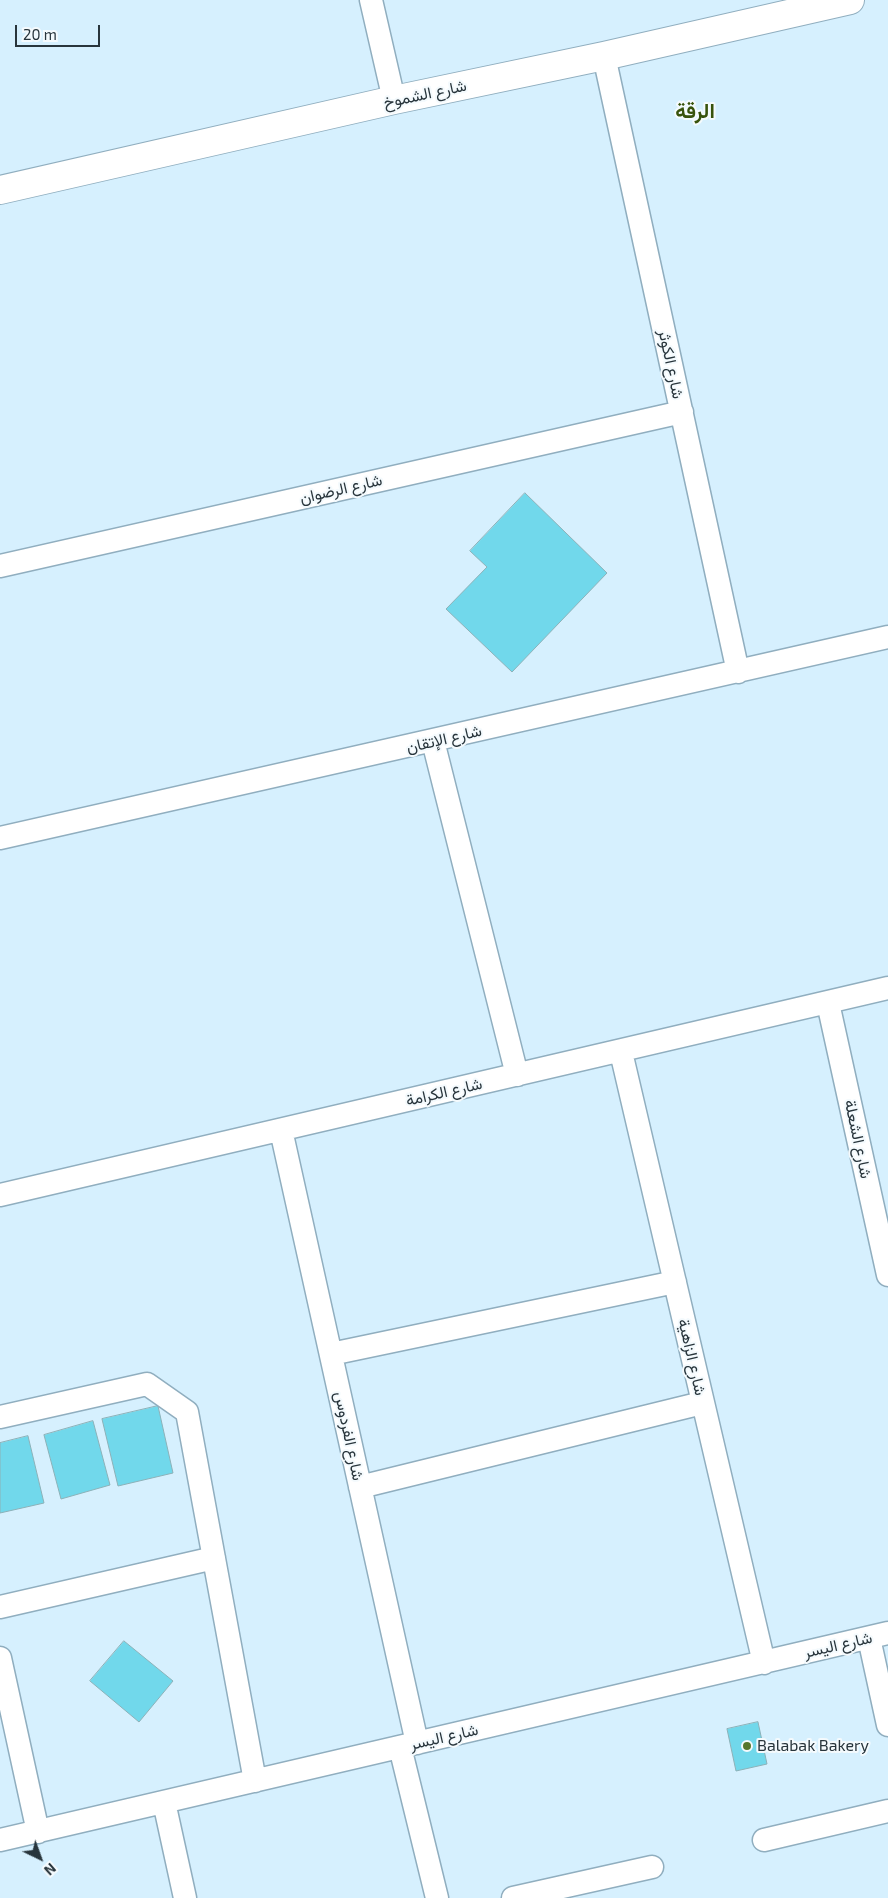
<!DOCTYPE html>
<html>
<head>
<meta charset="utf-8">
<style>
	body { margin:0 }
	#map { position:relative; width:888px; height:1898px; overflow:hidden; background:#d6f0fe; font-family:"Exo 2",sans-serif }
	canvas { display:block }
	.north { position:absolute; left:15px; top:1833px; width:50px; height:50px; -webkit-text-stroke:4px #f4fafd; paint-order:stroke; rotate:138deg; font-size:14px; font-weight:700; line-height:20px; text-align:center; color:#28353c }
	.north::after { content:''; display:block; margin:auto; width:18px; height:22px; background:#28353c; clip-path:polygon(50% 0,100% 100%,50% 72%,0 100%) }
	.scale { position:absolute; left:15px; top:25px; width:85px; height:22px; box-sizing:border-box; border:2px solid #28353c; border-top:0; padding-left:6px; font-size:15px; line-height:18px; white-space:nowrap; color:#28353c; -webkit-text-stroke:4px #f4fafd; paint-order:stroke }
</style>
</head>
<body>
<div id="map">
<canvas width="888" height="1898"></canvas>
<div class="north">N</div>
<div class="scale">20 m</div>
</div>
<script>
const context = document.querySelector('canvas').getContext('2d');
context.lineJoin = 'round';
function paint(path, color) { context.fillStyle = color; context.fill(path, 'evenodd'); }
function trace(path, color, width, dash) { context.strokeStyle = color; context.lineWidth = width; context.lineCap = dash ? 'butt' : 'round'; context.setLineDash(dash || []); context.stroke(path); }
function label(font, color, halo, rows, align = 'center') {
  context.font = font + ' "Exo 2",Vazirmatn,sans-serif'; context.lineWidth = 4; context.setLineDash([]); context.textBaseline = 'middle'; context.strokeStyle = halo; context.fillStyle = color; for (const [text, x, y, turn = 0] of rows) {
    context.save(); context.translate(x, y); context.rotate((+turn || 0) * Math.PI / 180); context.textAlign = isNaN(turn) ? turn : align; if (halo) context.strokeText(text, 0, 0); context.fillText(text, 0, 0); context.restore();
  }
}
const building = new Path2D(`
	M525 493 607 573 512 672 446 609 487 567 470 551Z
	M158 1406 173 1473 118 1486 102 1419Z
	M93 1421 110 1485 61 1499 44 1435Z
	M28 1436 44 1503 0 1513V1443Z
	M124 1641 173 1681 139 1722 90 1681Z
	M758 1722 767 1764 736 1771 727 1729Z`);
paint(building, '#71d8eb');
trace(building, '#8cb1b8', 1);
const street = new Path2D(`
	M371 0 394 100
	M604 56 738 672
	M0 566 682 412
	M433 741 517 1075
	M0 838 888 637
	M828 1003 888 1275
	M621 1052 764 1663
	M281 1130 417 1743
	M0 1195 888 988
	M331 1354 675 1282
	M0 1417 147 1384 187 1412 255 1781
	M360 1487 702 1403
	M0 1607 214 1558
	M869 1638 888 1725
	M0 1658 38 1832
	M400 1747 437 1898
	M164 1802 185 1898
	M0 1840 888 1633
	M764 1840 888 1811
	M513 1898 652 1867`);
const secondary = new Path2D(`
	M0 190 394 100 604 56 850 0`);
trace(street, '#90aebf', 25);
trace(secondary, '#90aebf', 30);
trace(street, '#fff', 22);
trace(secondary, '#fff', 28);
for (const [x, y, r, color] of [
	[747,1746,5,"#56762c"]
]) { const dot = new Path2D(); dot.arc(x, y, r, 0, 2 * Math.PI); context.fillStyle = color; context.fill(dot); trace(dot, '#f4fafd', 2); }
label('16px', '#28353c', '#f4fafd', [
	["شارع الشموخ",425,94,-12],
	["شارع الكوثر",671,364,78],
	["شارع الرضوان",341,489,-13],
	["شارع الإتقان",444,739,-13],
	["شارع الكرامة",444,1092,-13],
	["شارع الشعلة",858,1139,78],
	["شارع الزاهية",692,1357,77],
	["شارع الفردوس",349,1436,78],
	["شارع اليسر",838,1645,-13],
	["شارع اليسر",444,1737,-13]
]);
label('16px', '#28353c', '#f4fafd', [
	["Balabak Bakery",757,1746]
], 'left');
label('bold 21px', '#38530c', '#f4fafd', [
	["الرقة",695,111]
]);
</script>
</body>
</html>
